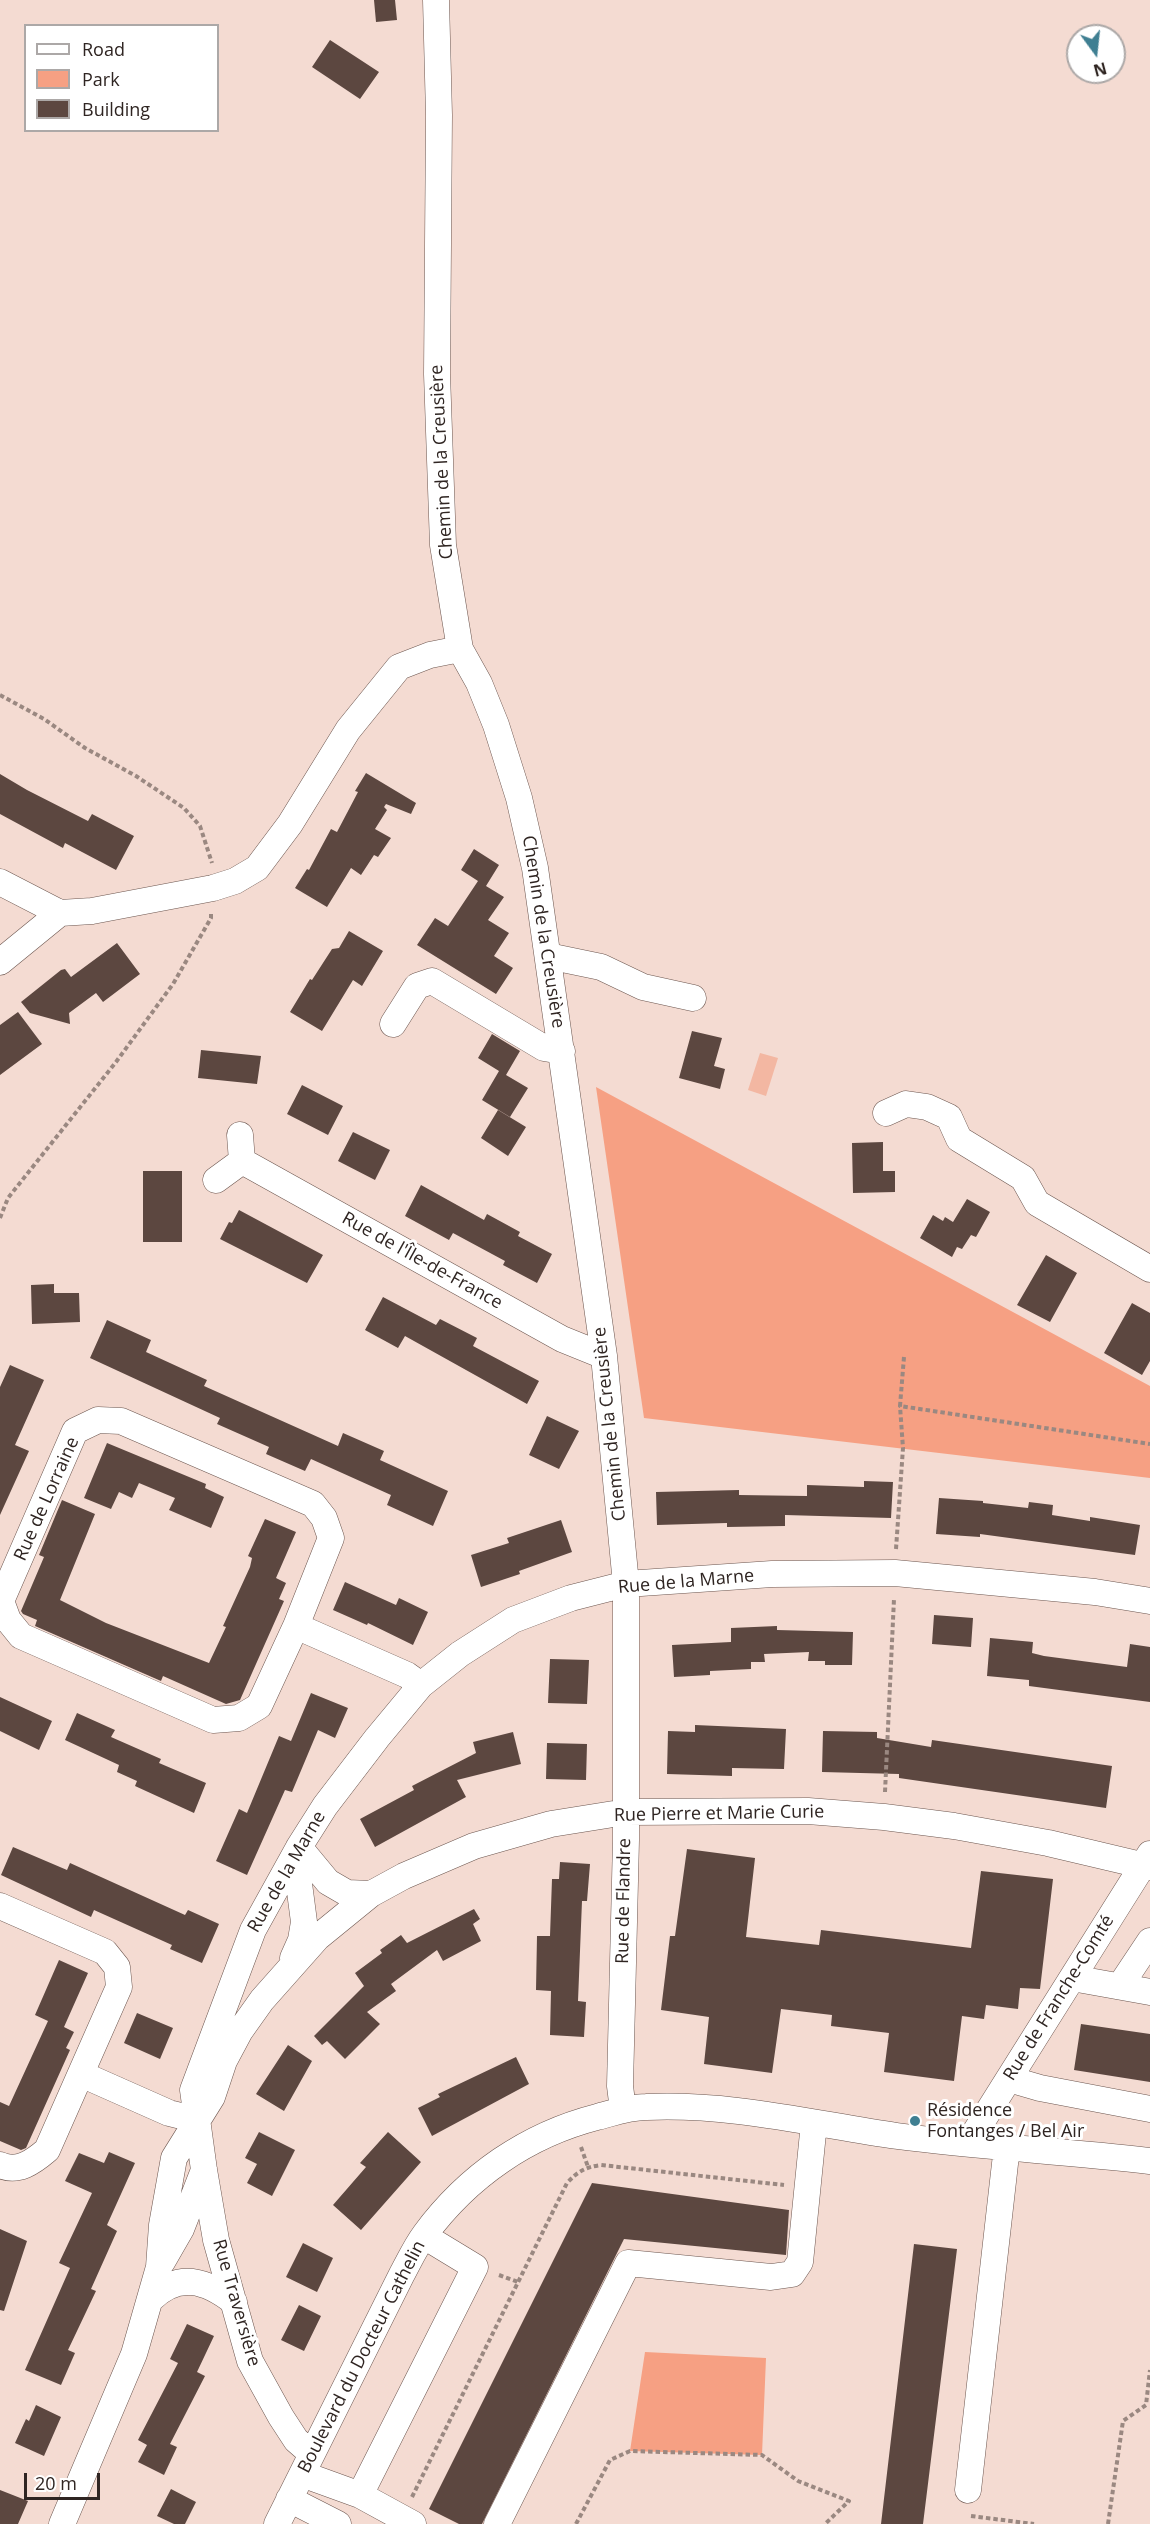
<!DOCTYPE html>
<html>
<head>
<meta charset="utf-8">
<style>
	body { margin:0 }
	#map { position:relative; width:1150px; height:2524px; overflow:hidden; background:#f4dbd2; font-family:"Open Sans",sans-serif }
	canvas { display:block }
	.legend { position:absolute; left:24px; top:24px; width:195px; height:108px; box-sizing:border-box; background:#fff; border:2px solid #aca8a7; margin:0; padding:8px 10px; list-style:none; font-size:18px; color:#2f2522 }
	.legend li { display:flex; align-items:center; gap:12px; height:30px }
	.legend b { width:30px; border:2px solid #aca8a7 }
	.north { position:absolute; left:1066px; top:24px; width:60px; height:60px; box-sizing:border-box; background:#fff; border:2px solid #aca8a7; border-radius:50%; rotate:165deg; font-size:16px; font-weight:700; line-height:24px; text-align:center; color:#2f2522 }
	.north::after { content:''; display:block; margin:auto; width:21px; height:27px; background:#3f7f92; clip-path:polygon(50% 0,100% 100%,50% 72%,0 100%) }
	.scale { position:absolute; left:24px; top:2473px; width:76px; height:27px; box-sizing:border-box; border:3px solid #2f2522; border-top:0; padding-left:8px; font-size:18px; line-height:21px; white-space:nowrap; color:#2f2522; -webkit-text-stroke:4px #fff; paint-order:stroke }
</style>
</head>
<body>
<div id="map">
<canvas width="1150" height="2524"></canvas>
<ul class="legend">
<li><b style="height:8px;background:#fff"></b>Road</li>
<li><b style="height:16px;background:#f6a083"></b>Park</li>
<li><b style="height:16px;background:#5c4740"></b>Building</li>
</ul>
<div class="north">N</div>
<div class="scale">20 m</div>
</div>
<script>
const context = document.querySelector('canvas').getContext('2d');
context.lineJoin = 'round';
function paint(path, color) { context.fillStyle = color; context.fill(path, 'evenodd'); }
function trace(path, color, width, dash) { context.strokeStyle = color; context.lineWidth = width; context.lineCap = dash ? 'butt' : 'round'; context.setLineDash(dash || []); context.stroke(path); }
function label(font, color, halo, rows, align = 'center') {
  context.font = font + ' "Open Sans",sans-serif'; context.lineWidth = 6; context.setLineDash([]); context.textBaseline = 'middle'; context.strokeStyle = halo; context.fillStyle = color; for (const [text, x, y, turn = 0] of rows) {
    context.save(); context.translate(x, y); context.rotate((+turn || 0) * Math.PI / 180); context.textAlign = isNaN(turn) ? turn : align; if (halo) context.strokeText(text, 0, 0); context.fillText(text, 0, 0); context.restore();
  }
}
paint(new Path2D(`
	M596 1087 1150 1386V1478L644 1418Z
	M645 2352 766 2358 762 2455 630 2451Z`), '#f6a083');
paint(new Path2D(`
	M760 1053 778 1058 766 1096 748 1090Z`), '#f3b7a2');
paint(new Path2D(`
	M374 0H395L397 20 376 22Z
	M330 40 379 72 360 99 312 67Z
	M366 773 416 803 411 814 386 804 384 807 387 810 375 829 391 838 378 857 374 855 361 875 351 868 327 907 295 888 307 869 309 870 331 829 337 832 358 792 355 791Z
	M0 774 27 790 88 821 92 814 134 836 116 870 65 843 63 848 0 814Z
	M474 849 499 865 486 886 504 897 488 920 509 933 494 956 513 968 496 994 417 945 435 918 448 926 478 881 461 870Z
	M349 931 383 951 362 986 353 980 322 1031 290 1012 310 979 312 980 332 949 339 948Z
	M117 943 140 974 103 1002 96 993 69 1013 70 1024 30 1013 21 1002 61 970 65 969 71 977Z
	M18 1012 42 1044 0 1075V1025Z
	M692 1031 722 1038 714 1066 725 1069 720 1089 679 1078Z
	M492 1034 520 1051 506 1075 528 1088 510 1117 482 1100 499 1071 478 1058Z
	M201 1050 261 1056 257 1084 198 1078Z
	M302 1085 343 1106 328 1135 287 1114Z
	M498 1110 526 1127 508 1156 481 1138Z
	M353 1132 390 1150 375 1180 338 1161Z
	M883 1142V1171H895V1192L853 1193 852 1143Z
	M143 1171H182V1242H143Z
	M421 1185 484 1220 487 1214 520 1232 518 1236 552 1254 537 1283 503 1265 505 1261 453 1233 449 1240 405 1216Z
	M967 1199 990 1212 976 1237 971 1235 962 1249 957 1247 952 1257 920 1238 933 1215 943 1221 945 1217 953 1222Z
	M239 1210 323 1255 307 1283 220 1239 229 1222 232 1223Z
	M1046 1255 1077 1273 1050 1322 1017 1305Z
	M54 1284V1293H79L80 1322 32 1324 31 1285Z
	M383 1297 436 1325 440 1319 477 1338 473 1346 539 1381 527 1404 405 1336 398 1348 365 1330Z
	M1132 1303 1150 1313V1361L1142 1375 1104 1353Z
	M107 1320 151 1340 146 1352 207 1380 204 1386 338 1446 343 1433 384 1451 380 1460 448 1491 433 1526 387 1505 391 1495 311 1459 305 1471 266 1454 269 1447 217 1424 220 1418 90 1358Z
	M10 1365 44 1380 15 1445 29 1451 0 1515V1387Z
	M547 1416 579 1431 559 1469 529 1455Z
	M107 1443 206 1484 205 1488 224 1497 211 1528 169 1510 175 1498 139 1483 132 1498 119 1492 111 1509 84 1498Z
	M864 1481 893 1482 891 1518 785 1515V1526L727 1527V1523L657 1525 656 1492 739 1490V1495L807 1496V1485L864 1487Z
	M939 1498 983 1501V1503L1028 1508 1029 1502 1053 1505 1052 1515 1090 1521V1517L1140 1525 1135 1555 980 1534V1537L936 1534Z
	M62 1500 95 1514 60 1600 106 1623 209 1663 226 1627 223 1626 250 1567 252 1558 248 1556 265 1519 296 1532 276 1578 286 1583 279 1599 284 1601 240 1700 226 1704 163 1676 161 1681 35 1626 37 1620 23 1614 21 1611 44 1557 39 1555Z
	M561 1520 572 1552 519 1571 520 1574 481 1587 471 1555 509 1543 507 1538Z
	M345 1582 396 1605 399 1598 428 1612 413 1645 368 1623 367 1625 333 1610Z
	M934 1615 973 1618 971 1647 932 1644Z
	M777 1626V1630L853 1632 852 1665H825V1661H808L809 1652 764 1654 765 1662H751V1669L710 1671V1675L674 1677 672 1645 731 1642V1628Z
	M990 1638 1033 1642 1032 1653 1044 1656 1127 1667 1130 1644 1150 1647V1702L1029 1686V1680L987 1676Z
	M550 1659 589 1660 587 1704 548 1703Z
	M311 1693 348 1708 335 1738 318 1730 292 1792 285 1790 247 1875 216 1861 239 1809 247 1813 279 1736 291 1741Z
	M0 1697 52 1721 39 1750 0 1731Z
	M77 1713 115 1730 111 1737 161 1759 159 1763 206 1783 194 1813 135 1786 137 1781 117 1772 119 1765 65 1740Z
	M695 1725 786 1729 784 1769 732 1768V1776L667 1774 668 1731 695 1732Z
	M823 1731 877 1732V1738L931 1747 932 1740 1112 1766 1106 1808 899 1778V1774L822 1772Z
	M513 1732 521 1764 457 1780 466 1797 375 1847 360 1819 414 1790 412 1786 476 1753 473 1742Z
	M547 1743 587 1744 586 1780 546 1779Z
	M13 1847 67 1870 70 1863 185 1915 188 1910 219 1924 202 1963 170 1949 172 1945 94 1910 91 1917 1 1875Z
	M687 1849 755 1858 746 1937 819 1945 821 1930 971 1948 981 1871 1053 1879 1040 1989 1020 1988 1018 2009 986 2005 984 2019 962 2016 954 2081 884 2072 889 2033 831 2026 832 2015 781 2009 772 2073 704 2064 709 2017 661 2010 670 1936H675Z
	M560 1862 590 1864 587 1901H582L578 2001 586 2002 584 2037 550 2035 551 1991 536 1990 537 1936H550L552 1879H559Z
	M474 1909 480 1919 473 1924 481 1941 443 1961 437 1950 391 1984 396 1991 367 2012 380 2024 345 2059 327 2041 322 2045 314 2036 364 1986 355 1973 382 1953 380 1950 401 1935 407 1943Z
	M59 1960 88 1973 64 2027 74 2032 66 2048 70 2050 26 2148 21 2150 0 2141V2102L9 2106 48 2021 35 2015Z
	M137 2013 173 2028 160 2059 124 2043Z
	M1081 2024 1150 2034V2082L1074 2070Z
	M288 2045 312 2061 284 2111 256 2094Z
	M516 2057 529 2084 432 2136 418 2108 440 2097 438 2094Z
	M259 2132 295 2150 272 2196 247 2183 257 2164 245 2158Z
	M388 2132 421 2162 361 2230 333 2205 366 2167 360 2163Z
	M109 2152 135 2163 107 2225 117 2231 91 2289 96 2291 68 2350 75 2353 61 2385 25 2370 70 2268 59 2263 92 2193 65 2181 79 2153 104 2163Z
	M592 2183 789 2210 786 2255 624 2239 482 2524H459L429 2509Z
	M0 2229 27 2241 4 2311 0 2310Z
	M303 2243 333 2258 317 2292 286 2277Z
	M914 2244 957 2249 923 2524H881Z
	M299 2305 321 2316 304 2351 281 2340Z
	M187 2324 214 2336 197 2372 205 2376 170 2444 177 2447 164 2475 138 2462 147 2445 138 2440 178 2363 170 2359Z
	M36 2405 61 2417 44 2456 15 2443 26 2419 29 2421Z
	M171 2489 196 2502 185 2524H174L157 2516Z
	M0 2490 28 2501 18 2524H0Z`), '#5c4740');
const minor = new Path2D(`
	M436 0 439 115 437 374 443 545 460 649 479 683 496 725 519 798 535 868 604 1356 626 1584V1840L620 2086 623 2110
	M0 882 60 913
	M548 956 601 967 643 987 693 998
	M0 962 60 913 92 911 213 888 235 881 257 868 290 824 348 730 399 667 430 655 460 649
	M393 1024 417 986 432 981 544 1048 562 1051
	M886 1113 906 1104 927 1107 949 1117 959 1139 1023 1178 1037 1203 1150 1269
	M242 1161 562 1339 604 1356
	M216 1180 242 1161 240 1135
	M296 1626 331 1538 324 1518 313 1504 121 1421 98 1420 75 1431 1 1601 8 1620 21 1636 213 1720 239 1718 259 1706 296 1626 407 1675 421 1685
	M299 1847 328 1882 347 1893 371 1894
	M0 1906 105 1952 117 1967 119 1987 47 2150C33 2162 18 2173 0 2165
	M293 1958 301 1940 304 1922 298 1876 299 1850
	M1072 1978 1150 1992
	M1120 1986 1150 1941
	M81 2074 169 2113 197 2120
	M1009 2079 1040 2088 1150 2109
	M969 2142 1150 1854
	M162 2262 181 2229 204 2170
	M151 2299C178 2272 206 2280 234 2302
	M312 2454 296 2440 281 2417 250 2361 216 2240 204 2170 193 2090 253 1930 299 1847 325 1806 377 1738 421 1685 460 1654 513 1620 571 1598 626 1584 772 1574 895 1573 1095 1592 1150 1601
	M302 2474 360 2495 475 2267 424 2236
	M968 2490 1007 2146
	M360 2495 413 2524
	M289 2499 338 2524
	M62 2524 134 2354 159 2267 162 2225 174 2158 212 2097 224 2061 240 2031 262 2000 317 1938 371 1894 404 1876 474 1846 551 1824 626 1812 808 1811 884 1817 954 1826 1048 1843 1150 1867
	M277 2524 402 2274C409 2261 416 2246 425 2234 468 2176 527 2135 597 2117 613 2113 629 2107 646 2107 730 2103 814 2124 897 2136 981 2147 1066 2151 1150 2161
	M497 2524 628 2263 771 2277 792 2274 800 2262 814 2123`);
trace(minor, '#6c564f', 27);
trace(new Path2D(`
	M0 695 44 719 85 748 136 776 184 808 200 826 212 863
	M0 1218 8 1198 116 1062 173 984 211 918V912
	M904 1357 900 1406 1150 1444
	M896 1549 903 1448 900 1406
	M885 1792 894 1599
	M581 2147 588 2167
	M499 2275 518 2282
	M412 2497 567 2183C578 2171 586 2167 601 2165L784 2185
	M971 2516 1034 2524
	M576 2524 610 2460 630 2451 762 2455 798 2481 849 2501 825 2524
	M1108 2524 1123 2421 1146 2405 1150 2370`), '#9a8881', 4, [4.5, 3]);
trace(minor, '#fff', 26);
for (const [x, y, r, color] of [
	[915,2121,6,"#3f7f92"]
]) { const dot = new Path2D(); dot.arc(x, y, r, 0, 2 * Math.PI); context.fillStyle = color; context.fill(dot); trace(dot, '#fff', 2); }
label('18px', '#2f2522', '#fff', [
	["Chemin de la Creusière",442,462,-93],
	["Chemin de la Creusière",543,932,81],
	["Rue de l'Île-de-France",422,1261,29],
	["Chemin de la Creusière",610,1424,-96],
	["Rue de Lorraine",47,1499,-66],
	["Rue de la Marne",686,1582,-5],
	["Rue Pierre et Marie Curie",719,1814,-1],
	["Rue de la Marne",287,1872,-60],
	["Rue de Flandre",624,1901,-89],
	["Rue de Franche-Comté",1059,1998,-58],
	["Rue Traversière",236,2303,74],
	["Boulevard du Docteur Cathelin",362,2357,-63]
]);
label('18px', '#2f2522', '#fff', [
	["Résidence",927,2111],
	["Fontanges / Bel Air",927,2132]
], 'left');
</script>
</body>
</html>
